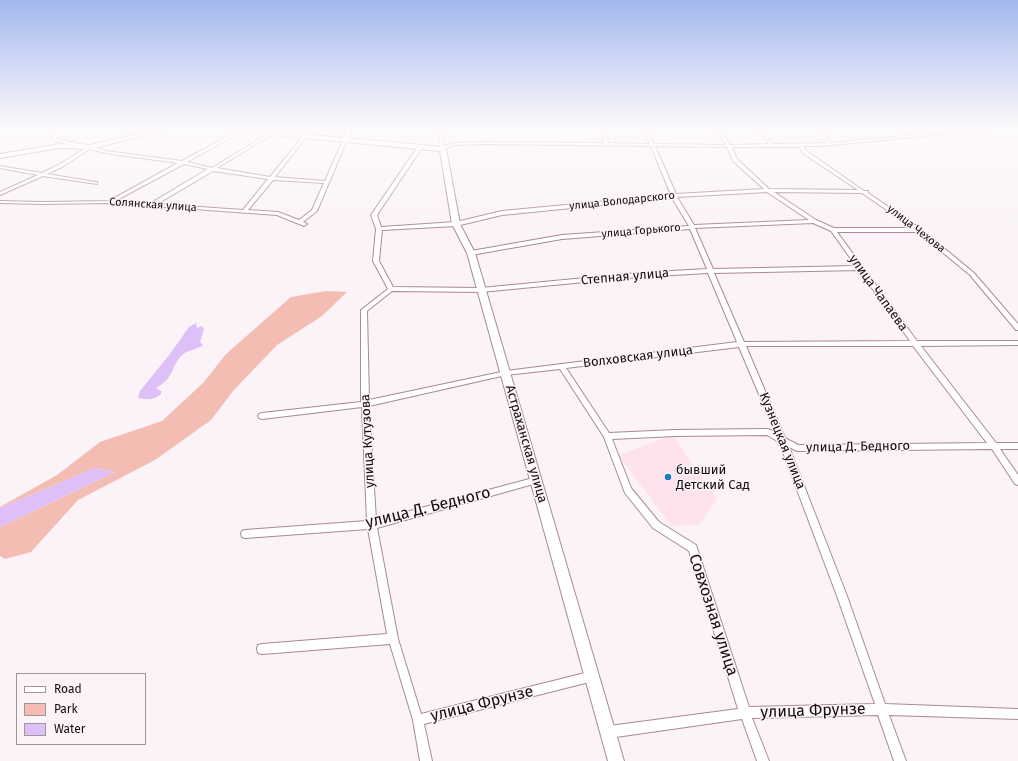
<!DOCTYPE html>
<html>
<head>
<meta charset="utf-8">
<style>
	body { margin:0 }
	#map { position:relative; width:1018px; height:761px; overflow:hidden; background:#fbf3f7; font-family:"Fira Sans",sans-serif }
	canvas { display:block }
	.legend { position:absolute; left:16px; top:673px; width:130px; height:72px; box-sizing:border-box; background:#fbf3f7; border:1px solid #a0969b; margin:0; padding:5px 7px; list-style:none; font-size:12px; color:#170b11 }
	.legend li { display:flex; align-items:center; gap:8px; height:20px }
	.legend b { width:20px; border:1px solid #a0969b }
</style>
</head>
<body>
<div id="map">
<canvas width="1018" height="761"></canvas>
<ul class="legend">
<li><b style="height:5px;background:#fff"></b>Road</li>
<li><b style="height:11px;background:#f4bdb3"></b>Park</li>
<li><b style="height:11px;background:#debff7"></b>Water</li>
</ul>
</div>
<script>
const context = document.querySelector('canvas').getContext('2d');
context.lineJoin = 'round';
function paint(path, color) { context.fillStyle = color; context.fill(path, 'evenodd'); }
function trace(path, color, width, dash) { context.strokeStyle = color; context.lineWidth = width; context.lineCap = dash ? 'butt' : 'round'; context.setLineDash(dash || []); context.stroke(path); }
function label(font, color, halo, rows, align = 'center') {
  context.font = font + ' "Fira Sans",sans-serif'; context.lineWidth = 3; context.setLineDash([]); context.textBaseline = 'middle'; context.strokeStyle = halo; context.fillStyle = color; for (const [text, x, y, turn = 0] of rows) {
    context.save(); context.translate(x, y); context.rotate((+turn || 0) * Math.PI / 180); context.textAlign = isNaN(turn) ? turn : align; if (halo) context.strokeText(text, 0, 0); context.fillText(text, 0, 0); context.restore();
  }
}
paint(new Path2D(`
	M673 435 717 499 699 525 671 526 618 455Z`), '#fee3ee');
paint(new Path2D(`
	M326 291 347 292 322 316 277 345 233 391 211 420 155 460 78 500 31 552 5 559 0 556V527L115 472 95 468 0 508V507L57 475 100 442 162 421 204 382 226 354 291 297Z`), '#f4bdb3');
paint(new Path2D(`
	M196 323 197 328 202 326 204 329 200 342 203 345C197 350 186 350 181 356 169 370 175 377 156 388L161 391V394C154 400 147 400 138 398L140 391 170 354 189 327Z
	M95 468 115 472 0 527V508Z`), '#debff7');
const street = new Path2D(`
	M48 128H52L57 139 90 146 106 151 182 161 243 128H248L187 162 212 168 278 128H283L217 168 270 177 304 135H306V137L275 177 325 181 343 140 345 139 347 140 317 211 303 222 307 224 304 226 277 215 111 203 42 204 0 203V201L42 202 109 201 178 163 105 153 90 149 62 167 47 174 95 182H97V184L43 176 0 195V192L38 175 0 168V166L42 173 58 165 86 148 54 141ZM184 164 208 169 151 203 115 201ZM213 171 268 179 243 210 157 204ZM273 180 324 183 312 210 299 220 278 212 248 210Z
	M442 128H446L443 142 444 146 452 143 485 142 604 143 602 128H606L608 143 650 144 643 128H647L654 144 726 145 715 128H719L730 145 769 144 757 128H761L773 144 826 143 815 128H819L830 143 987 128H1000L998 129 821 146H803L808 152 864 191H868V193L921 229 974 273 1018 324V330H1016L970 275 918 232H837L917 341H1018V345L921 346 996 443H1018V449H1000L1018 475V485L1015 484 992 449 797 451 789 447 847 596 885 704 1018 709V719L889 715 906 761H894L878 715 752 718 769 761H757L742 719 609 738 605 736 603 732 605 728 609 726 738 709 689 551 653 528 625 493 604 437 560 369 506 375 369 406 376 520 537 477 540 478 541 480 540 482 537 483 377 528 398 639 421 714 593 671 597 672 598 676 597 680 424 724 432 761H420L413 720 390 644 262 654 258 653 257 649 258 645 262 644 387 634 368 529 245 538 242 537 241 534 242 531 245 530 367 521 362 407 262 419 259 418 258 416 259 414 262 413 361 402V310L388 289 373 261 376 229 371 215 419 145 423 146 377 215 381 227 456 222 502 211 671 195 651 146 485 144 453 145 443 150 441 149 439 142ZM655 146 727 147 733 161 764 189 676 194ZM732 147H799L804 154 858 190 769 189 737 159ZM767 192 809 220 694 225 677 197ZM774 192 862 193 913 228H834L816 220ZM672 198 689 226 562 235 471 251 468 253 471 255 562 239 690 229 707 269 637 273 481 288 393 287 379 261 382 230 456 226 502 215ZM813 223 831 231 856 266 713 269 695 228ZM859 270 910 341 744 342 714 273ZM708 273 737 342 506 371 369 400 367 311 392 291 481 292 637 277ZM746 346H913L987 443 798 445 785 438ZM739 347 775 432 768 429 675 430 609 433 566 368ZM767 435 779 442 837 596 875 704 749 707 696 545 659 522 631 488 612 439 675 436Z`);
const secondary = new Path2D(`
	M163 128H173L90 149 60 148 0 158V154L60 144 90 145Z
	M248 128 343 138 347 128H353L349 138 443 147 446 149 460 224 475 253 624 761H608L467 253 452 224 440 151 273 135Z`);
trace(street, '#aa8897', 2);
trace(secondary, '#aa8897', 2);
paint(street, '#fff');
paint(secondary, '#fff');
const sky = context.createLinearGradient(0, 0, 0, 234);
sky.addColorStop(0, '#a4b8ee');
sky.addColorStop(0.55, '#fdfafb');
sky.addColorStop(1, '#fdfafb00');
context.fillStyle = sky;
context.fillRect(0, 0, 1018, 234);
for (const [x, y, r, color] of [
	[668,477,4,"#1b79c5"]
]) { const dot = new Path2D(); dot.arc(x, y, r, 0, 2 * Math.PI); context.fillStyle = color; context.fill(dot); trace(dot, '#fbf3f7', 1.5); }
label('11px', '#170b11', '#fbf3f7', [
	["улица Володарского",622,201,-6],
	["Солянская улица",153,205,4],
	["улица Чехова",916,229,38],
	["улица Горького",641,231,-5]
]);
label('13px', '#170b11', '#fbf3f7', [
	["Степная улица",625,277,-5],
	["улица Чапаева",878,293,54],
	["Волховская улица",638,357,-7],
	["улица Кутузова",368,441,-93],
	["Кузнецкая улица",782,441,68],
	["Астраханская улица",526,444,74],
	["улица Д. Бедного",858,447,-1]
]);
label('13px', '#170b11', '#fbf3f7', [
	["бывший",676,470],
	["Детский Сад",676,485]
], 'left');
label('16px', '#170b11', '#fbf3f7', [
	["улица Д. Бедного",428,508,-14],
	["Совхозная улица",713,615,72],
	["улица Фрунзе",482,704,-14],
	["улица Фрунзе",813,711,-2]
]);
</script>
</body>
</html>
